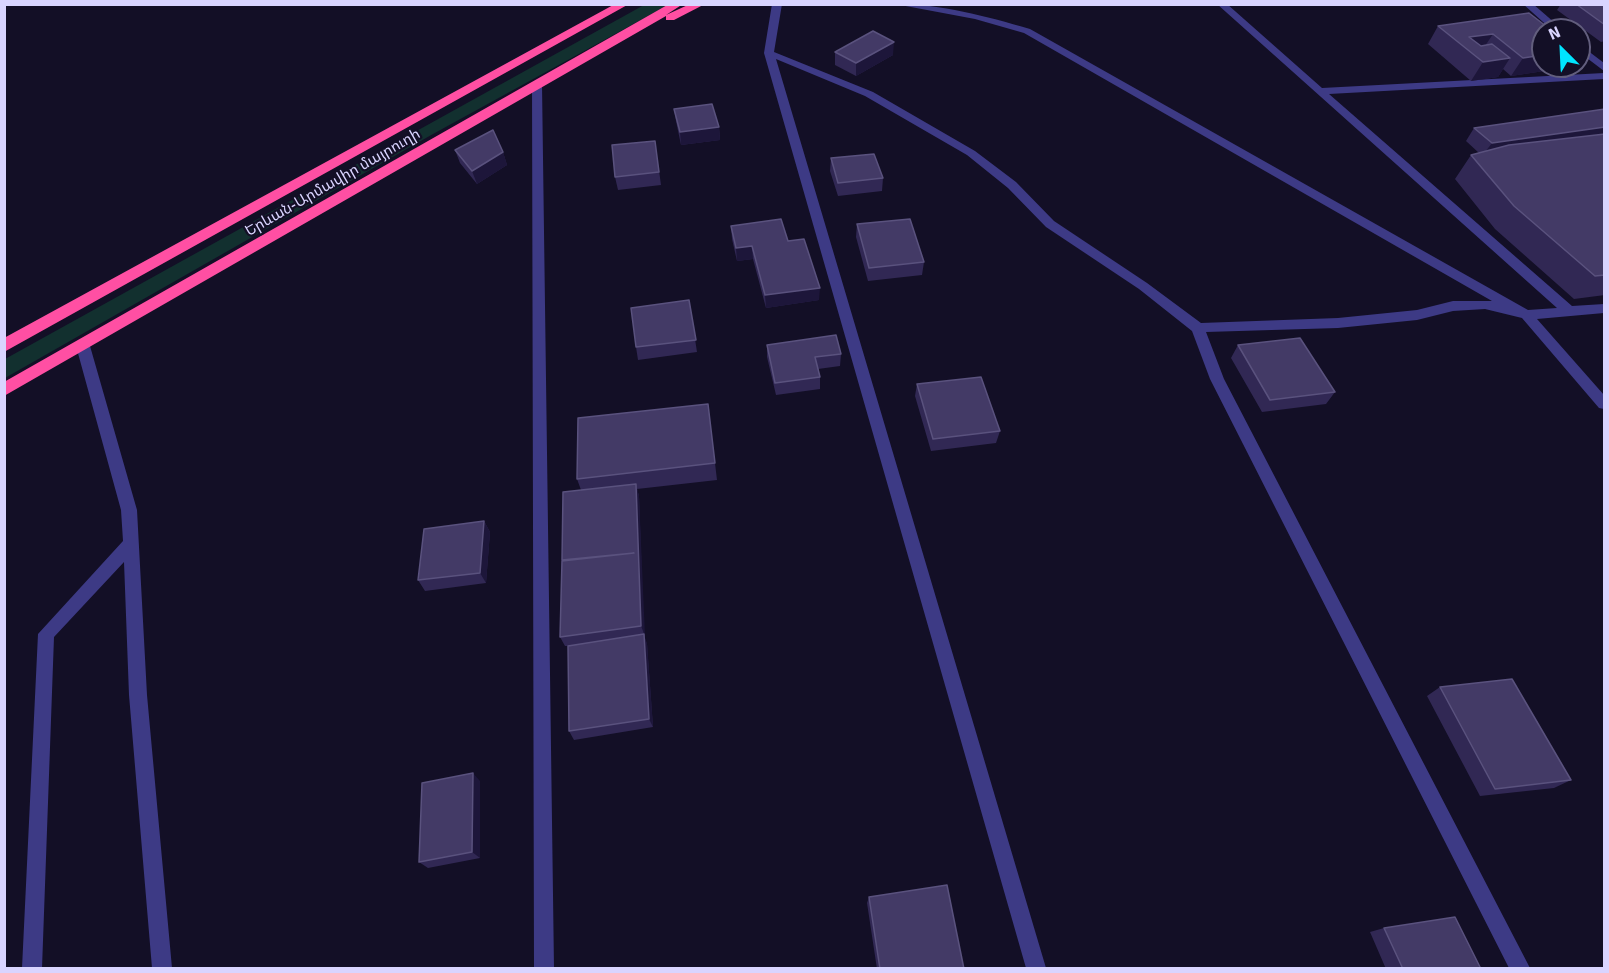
<!DOCTYPE html>
<html>
<head>
<meta charset="utf-8">
<style>
	body { margin:0 }
	#map { position:relative; width:1609px; height:973px; overflow:hidden; background:#130f26; font-family:Signika,sans-serif }
	canvas { display:block }
	.frame { position:absolute; inset:0; border:6px solid #d9d4ff; pointer-events:none }
	.north { position:absolute; left:1531px; top:18px; width:60px; height:60px; box-sizing:border-box; background:#130f26; border:2px solid #625e7d; border-radius:50%; rotate:336deg; font-size:16px; font-weight:700; line-height:24px; text-align:center; color:#d9d4ff }
	.north::after { content:''; display:block; margin:auto; width:21px; height:27px; background:#00e5ff; clip-path:polygon(50% 0,100% 100%,50% 72%,0 100%) }
</style>
</head>
<body>
<div id="map">
<canvas width="1609" height="973"></canvas>
<div class="frame"></div>
<div class="north">N</div>
</div>
<script>
const context = document.querySelector('canvas').getContext('2d');
context.lineJoin = 'round';
function paint(path, color) { context.fillStyle = color; context.fill(path, 'evenodd'); }
function trace(path, color, width, dash) { context.strokeStyle = color; context.lineWidth = width; context.lineCap = dash ? 'butt' : 'round'; context.setLineDash(dash || []); context.stroke(path); }
function label(font, color, halo, rows, align = 'center') {
  context.font = font + ' Signika,"Noto Sans Armenian",sans-serif'; context.lineWidth = 4.5; context.setLineDash([]); context.textBaseline = 'middle'; context.strokeStyle = halo; context.fillStyle = color; for (const [text, x, y, turn = 0] of rows) {
    context.save(); context.translate(x, y); context.rotate((+turn || 0) * Math.PI / 180); context.textAlign = isNaN(turn) ? turn : align; if (halo) context.strokeText(text, 0, 0); context.fillText(text, 0, 0); context.restore();
  }
}
paint(new Path2D(`
	M644 5H668L433 134 5 378V359Z`), '#12302f');
paint(new Path2D(`
	M772 4H782L774 52 873 92 975 151 1016 182 1054 221 1147 283 1201 323 1338 318 1417 310 1453 301H1492L1024 33 975 19 895 4C942 4 985 16 1030 29L1528 310 1557 308 1217 4H1227L1322 88 1604 73V79L1329 94 1572 306 1604 304V313L1537 319 1604 395V409L1599 408 1522 318 1485 309 1453 311 1417 320 1338 328 1206 332 1224 379 1530 968H1509L1210 379 1192 331 1139 289 1046 227 1008 188 967 155 865 96 776 59 1046 968H1026L764 53Z
	M1523 4H1533L1563 30H1552Z
	M1579 44 1604 63V71L1579 52Z
	M537 81 542 84 554 968H534L532 84Z
	M83 341 90 346 137 510 147 695 172 968H152L129 695 124 562 54 637 42 968H22L38 634 123 541 121 510 76 346Z`), '#3d3a85');
paint(new Path2D(`
	M615 4H629L4 352V338Z
	M669 4H683L666 15 690 4H705L674 20H666V16L4 396V382Z`), '#ff4fa3');
paint(new Path2D(`
	M1561 4H1605V41L1601 42 1557 10Z
	M1529 13 1543 66H1566L1564 68 1511 76 1503 69 1498 77 1471 81 1428 44 1438 26Z
	M835 52 893 55 856 76 835 65Z
	M674 109 719 127 720 140 681 145 676 121Z
	M1605 109V295L1574 299 1495 229 1455 179 1471 155 1479 153 1466 141 1474 128Z
	M655 141 661 185 618 190 615 177Z
	M455 150 503 152 507 165 477 184 460 163Z
	M831 158 883 178 882 191 838 196 830 171Z
	M857 224 924 262 922 275 868 281 856 237Z
	M731 226 788 241 819 300 766 308 753 259 737 261 732 239Z
	M689 300 697 352 638 360 636 347Z
	M767 345 841 354 840 366 818 369 820 377V389L776 395 767 357Z
	M1238 345 1335 392 1326 404 1262 412 1231 358Z
	M917 384 1000 431 996 443 931 451 915 396Z
	M708 404 717 480 637 489 639 496 644 636 647 644 653 727 574 740 569 731 568 646H565L560 637 562 560 581 490 577 479Z
	M484 521 490 532 486 583 425 591 418 580Z
	M1440 687 1571 780 1554 788 1480 796 1427 696Z
	M480 781V858L428 868 419 862Z
	M869 897 964 969H877L867 903Z
	M1384 928 1481 969H1386L1370 932Z`), '#312854');
paint(new Path2D(`
	M1493 34 1481 52 1469 37Z
	M894 42 893 55 856 76V63Z
	M1543 55V66H1566L1564 68 1511 76 1523 58Z
	M1510 58 1498 77 1471 81 1483 62Z
	M719 127 720 140 681 145 680 132Z
	M1605 127V138L1482 156 1492 143Z
	M503 152 507 165 477 184 472 171Z
	M752 246 753 259 737 261 736 248Z
	M820 288 819 300 766 308 765 295Z
	M636 484 639 496 645 636 641 626Z
	M484 521 490 532 486 583 480 573Z
	M644 634 647 644 653 727 649 719Z
	M473 773 480 781V858L472 852Z`), '#1d163a');
const building = new Path2D(`
	M1576 4H1605V25Z
	M1529 13 1551 30H1543V55L1523 58 1493 34 1469 37 1481 46 1492 44 1510 58 1483 62 1438 26Z
	M873 31 894 42 856 63 835 52Z
	M712 104 719 127 680 132 674 109Z
	M1605 109V127L1492 143 1474 128Z
	M493 130 503 152 472 171 455 150Z
	M1605 134V275L1595 276 1514 206 1471 155 1509 145Z
	M655 141 659 172 615 177 612 145Z
	M874 154 883 178 838 183 831 158Z
	M781 219 788 241 804 239 820 288 765 295 752 246 736 248 731 226Z
	M910 219 924 262 869 268 857 224Z
	M689 300 696 340 636 347 631 308Z
	M836 335 841 354 815 357 820 377 775 383 767 345Z
	M1300 338 1335 392 1270 400 1238 345Z
	M981 377 1000 431 933 439 917 384Z
	M708 404 715 463 577 479 578 418Z
	M636 484 641 626 560 637 562 561 634 553 562 560 563 492Z
	M484 521 480 573 418 580 424 529Z
	M644 634 649 719 569 731 568 646Z
	M1512 679 1571 780 1495 789 1440 687Z
	M473 773 472 852 419 862 422 783Z
	M947 885 964 969H880L869 897Z
	M1455 917 1481 969H1403L1384 928Z`);
paint(building, '#433a66');
trace(building, '#5a527e', 1.5);
label('15px', '#d9d4ff', '#130f26', [
	["Երևան-Արմավիր մայրուղի",333,183,-30]
]);
</script>
</body>
</html>
